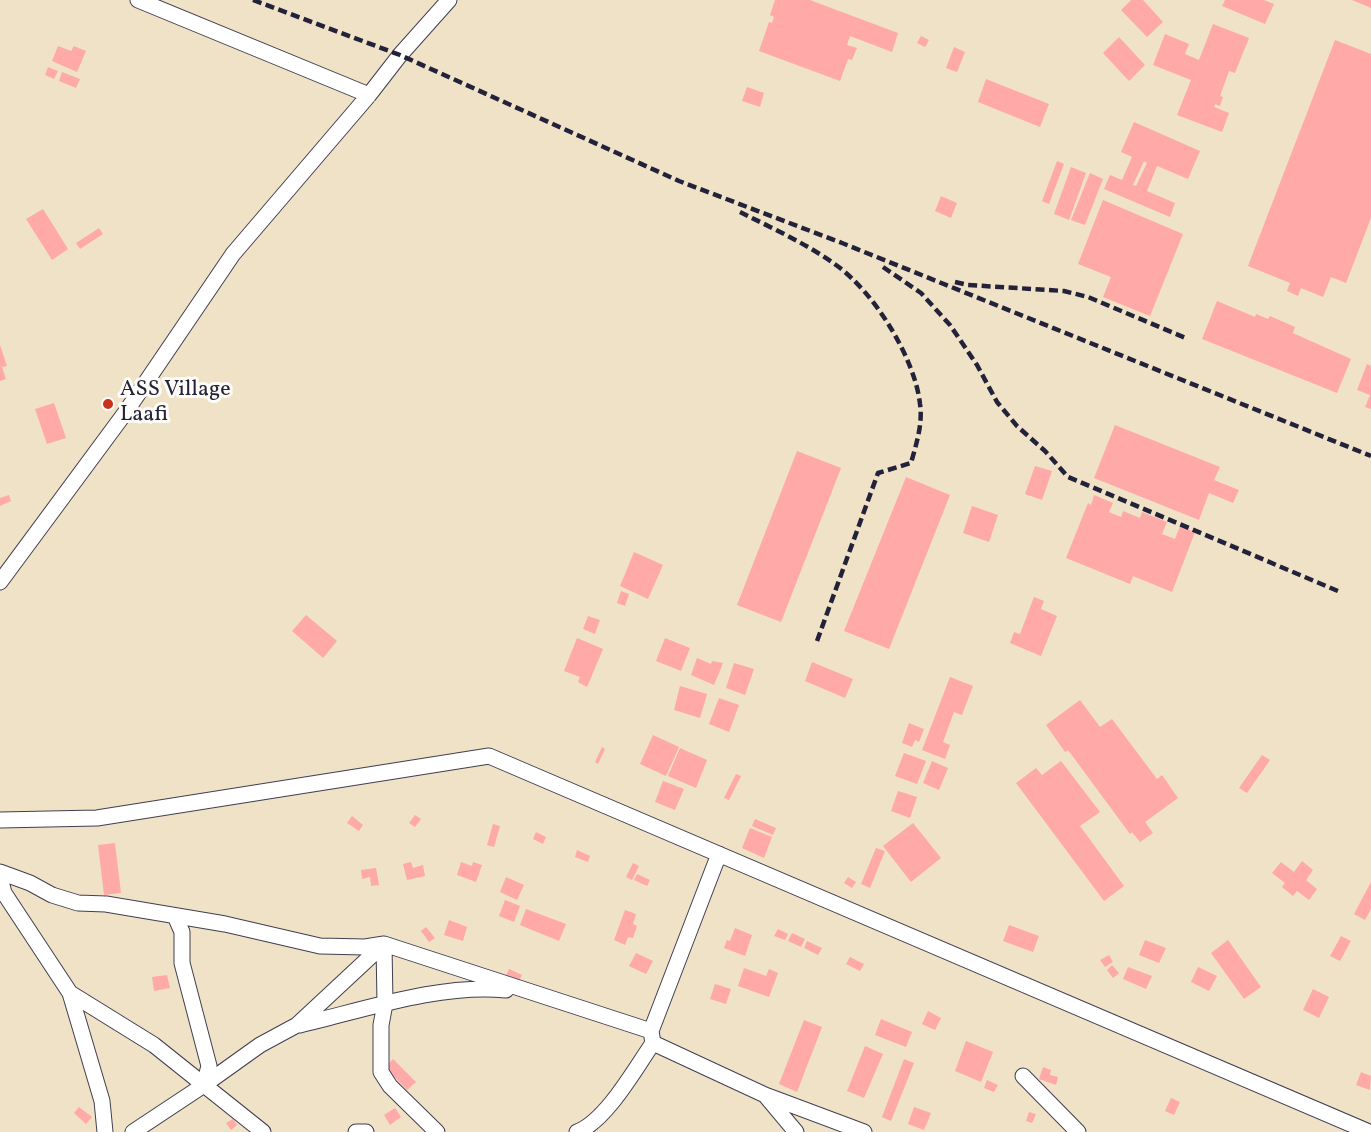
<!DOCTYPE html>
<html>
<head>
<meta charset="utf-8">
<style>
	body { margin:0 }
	canvas { display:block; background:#f0e2c6 }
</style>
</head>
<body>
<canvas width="1371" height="1132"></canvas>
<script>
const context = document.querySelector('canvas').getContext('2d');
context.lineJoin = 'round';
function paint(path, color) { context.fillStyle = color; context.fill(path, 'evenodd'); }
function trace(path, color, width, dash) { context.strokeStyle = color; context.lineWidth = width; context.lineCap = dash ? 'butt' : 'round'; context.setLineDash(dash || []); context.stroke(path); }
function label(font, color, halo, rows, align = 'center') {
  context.font = font + ' Vollkorn,serif'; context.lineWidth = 6; context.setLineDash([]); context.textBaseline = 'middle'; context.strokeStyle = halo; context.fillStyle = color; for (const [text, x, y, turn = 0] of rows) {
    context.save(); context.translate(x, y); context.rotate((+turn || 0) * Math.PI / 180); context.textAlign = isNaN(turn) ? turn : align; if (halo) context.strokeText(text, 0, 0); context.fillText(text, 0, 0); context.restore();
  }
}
paint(new Path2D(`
	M775 0H810L898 33 892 52 850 36 847 45 857 48 852 60 848 59 840 81 759 51 769 22 772 23 774 17 770 15Z
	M1131 0H1143L1163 22 1147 37 1121 10Z
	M1225 0H1264L1274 4 1265 24 1222 6Z
	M1352 0H1371V8Z
	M1213 24 1249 38 1235 73 1229 71 1220 96 1223 97 1220 106 1215 104 1214 107 1229 113 1222 132 1177 115 1191 80 1153 65 1165 34 1189 44 1185 54 1199 60Z
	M921 36 929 40 925 47 917 43Z
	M1119 37 1145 65 1129 81 1103 53Z
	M1335 40 1371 54V218L1346 283 1331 277 1323 297 1301 288 1298 296 1287 291 1290 283 1248 266Z
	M58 46 71 51 74 46 86 51 77 72 52 61Z
	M954 47 965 52 957 72 946 68Z
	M48 67 58 71 54 79 45 75Z
	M62 72 80 79 76 88 59 81Z
	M986 79 1049 104 1040 127 978 102Z
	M747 87 764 93 760 107 742 101Z
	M1134 122 1200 151 1188 179 1157 166 1147 191 1175 203 1170 217 1104 189 1110 175 1122 180 1132 157 1121 152ZM1144 161 1147 163 1136 186 1133 185Z
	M1057 161 1064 164 1049 204 1042 201Z
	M1071 167 1086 173 1069 220 1054 214Z
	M1090 173 1103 179 1085 225 1071 220Z
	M941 196 957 203 951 218 935 211Z
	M1103 200 1183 234 1150 316 1103 297 1111 277 1078 264Z
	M43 209 68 249 52 260 26 219Z
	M99 228 103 234 80 249 76 243Z
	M1217 301 1255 317 1256 314 1268 319 1270 316 1295 327 1293 333 1351 359 1337 393 1202 339Z
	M0 345 7 366 2 367 6 379 0 381Z
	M1367 364 1371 366V409L1365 407 1370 395 1357 390Z
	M54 403 66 438 47 444 35 409Z
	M1115 425 1220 467 1214 480 1239 490 1233 503 1209 493 1199 520 1094 478Z
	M797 451 841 468 781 622 737 605Z
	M1035 466 1052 471 1042 500 1025 494Z
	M906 477 950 495 889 649 844 631Z
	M9 495 11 501 0 506V498Z
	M1094 495 1113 503 1109 512 1121 517 1123 511 1140 518 1142 512 1167 522 1162 534 1175 539 1180 526 1195 532 1172 592 1133 576 1130 584 1066 558 1088 503 1091 505Z
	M972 506 998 515 989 542 963 533Z
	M634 552 663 565 648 599 620 586Z
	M621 591 629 594 625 606 617 603Z
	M1034 597 1044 601 1041 609 1057 616 1041 656 1010 643 1014 632 1020 634Z
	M306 615 337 641 323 658 292 631Z
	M588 616 600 620 595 634 583 629Z
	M577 638 603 649 587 687 578 682 580 677 564 671Z
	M665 638 690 648 681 671 656 661Z
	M697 658 711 664 712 661 723 663 714 685 691 675Z
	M812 662 853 679 845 698 805 681Z
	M734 663 754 669 745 695 726 688Z
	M950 677 973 686 962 715 954 712 943 742 950 745 945 759 922 750Z
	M680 686 707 694 700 718 674 710Z
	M719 698 739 705 729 732 709 724Z
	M1080 700 1100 727 1112 719 1157 779 1162 775 1178 798 1145 822 1153 833 1140 842 1132 832 1130 834 1068 750 1065 752 1046 725Z
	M909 723 924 729 919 742 915 740 912 747 902 743Z
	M653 735 679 747 666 776 640 764Z
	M602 747 605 749 598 764 595 762Z
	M680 748 707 760 696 788 668 776Z
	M904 753 926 761 917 784 895 776Z
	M1262 755 1270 760 1247 793 1239 788Z
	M932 761 948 768 939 790 923 783Z
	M1061 761 1100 812 1080 826 1124 886 1104 901 1016 783 1036 768 1042 775Z
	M736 774 741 776 729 800 724 798Z
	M663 781 684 789 675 810 655 802Z
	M898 791 917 797 910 818 891 811Z
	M415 815 421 819 415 827 409 823Z
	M352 816 363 825 359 831 347 823Z
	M755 819 776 828 773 835 752 826Z
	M913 823 941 858 911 882 883 846Z
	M493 824 500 826 494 847 487 845Z
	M750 828 772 837 764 858 742 848Z
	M536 832 546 837 543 844 533 839Z
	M115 843 121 893 104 895 98 845Z
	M876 848 885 851 870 888 861 884Z
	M577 850 590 856 588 862 575 857Z
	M1302 861 1313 870 1306 880 1317 889 1309 900 1297 891 1293 896 1282 887 1285 883 1272 873 1281 862 1294 872Z
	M411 862 413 868 423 865 425 876 407 880 403 864Z
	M461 862 472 866 473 862 482 865 476 882 457 875Z
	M633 863 639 866 632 880 626 877Z
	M376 868 379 885 371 886 370 877 362 879 361 870Z
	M637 874 650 880 647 886 634 880Z
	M506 877 524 885 517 900 500 892Z
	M848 877 856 882 852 888 844 883Z
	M1371 882V909L1365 920 1354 914Z
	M505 900 520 906 514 922 499 916Z
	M526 909 566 924 559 941 520 925Z
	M625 910 636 914 633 924 637 926 633 938 628 937 625 945 614 940Z
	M449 920 467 927 463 941 444 935Z
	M1009 925 1039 936 1033 952 1003 941Z
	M426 927 435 938 429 942 421 931Z
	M735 928 752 935 745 956 724 948 727 940 730 941Z
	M778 929 788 934 785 940 774 936Z
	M792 933 805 939 801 947 788 941Z
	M1341 936 1351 941 1340 961 1330 956Z
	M1145 940 1166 948 1159 963 1139 955Z
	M1228 940 1261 987 1244 999 1211 953Z
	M807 941 822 948 818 955 804 948Z
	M636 953 653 961 646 974 629 966Z
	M1109 955 1113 962 1105 967 1100 960Z
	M850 957 864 964 860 971 846 964Z
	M1112 965 1119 973 1113 978 1107 970Z
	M1128 967 1152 976 1146 989 1123 979Z
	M1198 967 1217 976 1209 991 1191 982Z
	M744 968 766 976 769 969 778 973 769 997 738 986Z
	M509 969 522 975 519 981 506 975Z
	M167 975 170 988 154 991 152 977Z
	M715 984 731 989 726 1004 710 999Z
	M1313 989 1329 997 1319 1018 1303 1010Z
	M928 1011 941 1018 935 1030 922 1024Z
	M881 1019 912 1032 906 1047 875 1035Z
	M804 1020 822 1027 797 1092 779 1084Z
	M966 1041 993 1052 981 1082 955 1071Z
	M865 1046 883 1054 864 1098 847 1091Z
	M393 1059 416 1082 407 1090 385 1067Z
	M904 1059 914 1063 891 1121 882 1117Z
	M1043 1067 1051 1070 1050 1075 1058 1077 1056 1085 1039 1079Z
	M1361 1072 1371 1076 1370 1090 1356 1085Z
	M987 1080 998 1085 994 1092 984 1088Z
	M1171 1098 1180 1102 1174 1115 1165 1111Z
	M79 1107 92 1117 86 1124 74 1113Z
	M914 1107 931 1113 924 1130 908 1124Z
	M395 1108 401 1117 390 1125 384 1115Z
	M1029 1112 1036 1114 1032 1123 1026 1121Z
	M233 1119 237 1125 231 1130 226 1123Z`), '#ffa9a8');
const minor = new Path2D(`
	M138 0 369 95
	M0 582 125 413 233 254 369 95 400 55 449 0
	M0 820 97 818 489 756 1369 1132
	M0 872 30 883 52 895 78 903 106 904 225 924 320 946 365 947 384 944 651 1031 653 1043 765 1095 864 1132
	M0 877 4 893 70 993 154 1045 263 1132
	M175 916 182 932V963L209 1066 204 1085
	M384 944 385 1004 381 1025V1072L390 1086 437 1132
	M70 993 102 1101 105 1132
	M300 1025C363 1010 442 983 506 990
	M651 1031 719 854
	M1023 1076 1078 1132
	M765 1095 796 1132
	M133 1132 204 1085 260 1045 297 1025 384 944
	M356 1132H366
	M577 1132C606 1121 635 1069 653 1043`);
trace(minor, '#413f50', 17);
trace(minor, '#fff', 15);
trace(new Path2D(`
	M253 0 400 55 679 181 842 243 1371 456
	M740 212C772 228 807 244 836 265 874 292 915 358 920 404 923 424 916 445 911 463L878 473 817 641
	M883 267 921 293 950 325 977 365 997 402 1017 426 1045 451 1068 477 1338 591
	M955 282 968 285 1064 291 1088 297 1188 339`), '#22223b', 4.5, [9, 4.5]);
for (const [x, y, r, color] of [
	[108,404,6,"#c8321e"]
]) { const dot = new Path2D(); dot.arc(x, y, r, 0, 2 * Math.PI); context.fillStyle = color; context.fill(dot); trace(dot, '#fdfcf7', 2); }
label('22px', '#22223b', '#fdfcf7', [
	["ASS Village",120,391],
	["Laafi",120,416]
], 'left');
</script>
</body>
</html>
